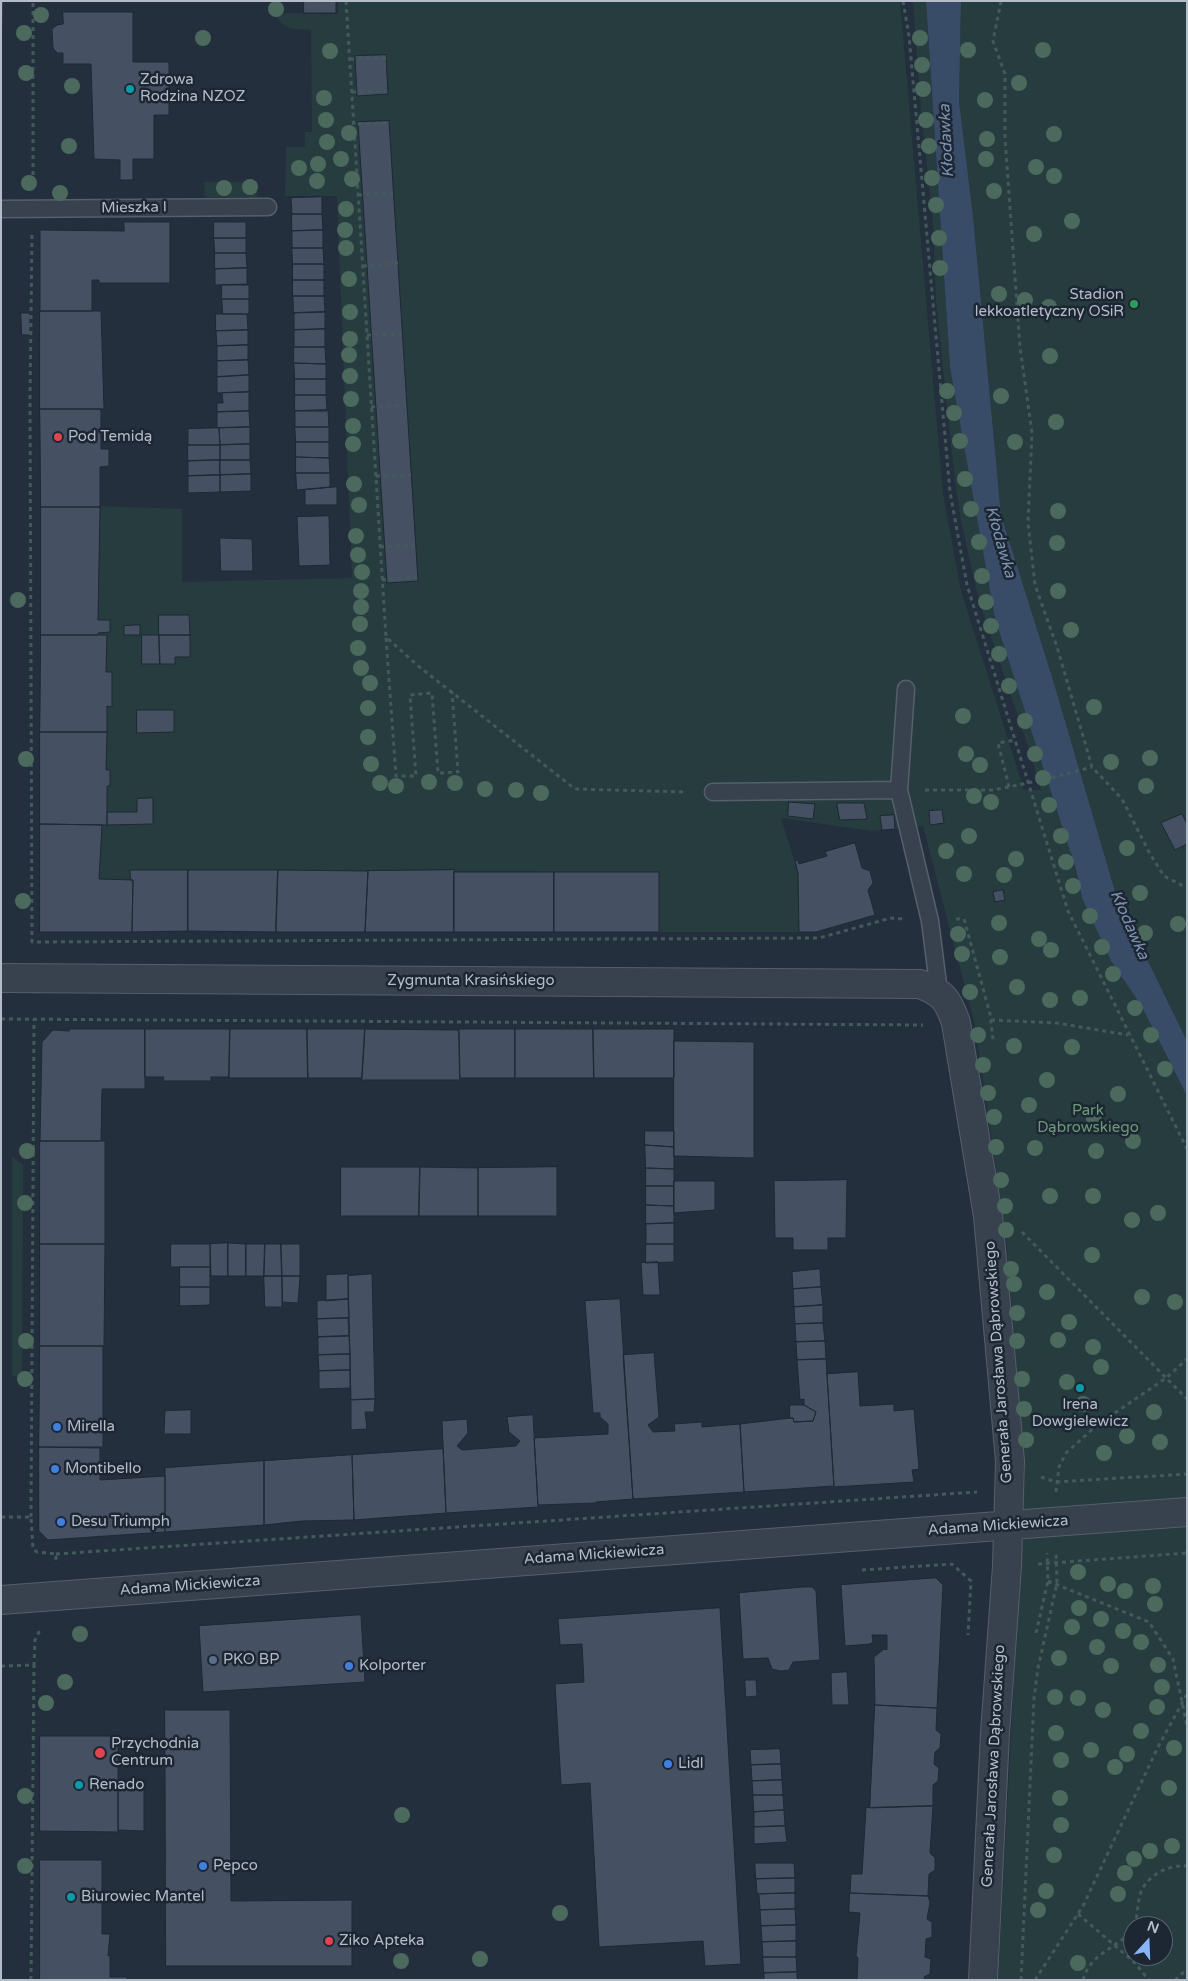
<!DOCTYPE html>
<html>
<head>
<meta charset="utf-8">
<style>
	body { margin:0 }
	#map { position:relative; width:1188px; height:1981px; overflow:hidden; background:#242f3e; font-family:"Varela Round",sans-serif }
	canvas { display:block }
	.frame { position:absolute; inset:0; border:2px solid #b4bcc9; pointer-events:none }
	.north { position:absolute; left:1123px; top:1916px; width:50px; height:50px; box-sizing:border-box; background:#1d2633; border:1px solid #59626f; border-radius:50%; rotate:20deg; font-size:14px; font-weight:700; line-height:20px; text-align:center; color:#b4bcc9 }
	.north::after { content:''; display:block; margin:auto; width:18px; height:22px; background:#8ab4f8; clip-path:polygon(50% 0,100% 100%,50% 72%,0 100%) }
</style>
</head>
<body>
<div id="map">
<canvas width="1188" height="1981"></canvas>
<div class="frame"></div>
<div class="north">N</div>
</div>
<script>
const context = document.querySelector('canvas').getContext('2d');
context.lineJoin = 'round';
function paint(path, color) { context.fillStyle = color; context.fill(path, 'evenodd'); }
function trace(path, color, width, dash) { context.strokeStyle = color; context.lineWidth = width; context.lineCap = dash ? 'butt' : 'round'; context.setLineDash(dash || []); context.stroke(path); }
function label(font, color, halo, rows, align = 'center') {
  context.font = font + ' "Varela Round",sans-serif'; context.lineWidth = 5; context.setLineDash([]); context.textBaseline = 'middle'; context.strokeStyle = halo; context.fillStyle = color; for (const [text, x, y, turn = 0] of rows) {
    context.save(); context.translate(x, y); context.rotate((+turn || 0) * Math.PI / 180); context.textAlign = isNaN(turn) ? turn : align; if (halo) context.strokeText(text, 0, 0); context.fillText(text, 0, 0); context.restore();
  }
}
paint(new Path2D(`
	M338 1H900L943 494 961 591 1024 790H1041L1028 746 979 601 962 526 955 482 936 302 933 222 921 110 913 1H926L950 366 1082 898 1111 961 1142 1007 1187 1096V1980H998L1025 1474 1006 1239 975 1026 923 826 871 831 781 818 798 873 799 932H659V872L131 870V880L99 879 102 825 152 824 153 799H137V812H107V786H110V770H106L107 706H112V672H106L107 635H98V633L110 632V620H98L100 506 182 509V582L352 578 337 196H285L286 147H305V132H312L311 30C295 29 282 31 275 13L338 14ZM1133 1926H1163V1956H1133Z
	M961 1H1187V1041L1117 898 1053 680 1001 515 973 216 959 101Z
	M204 182H257V197H205Z
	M12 1156 23 1165V1199H28V1206H23L22 1376H12Z`), '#263c3f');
paint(new Path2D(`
	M926 1H961L959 101 973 216 1001 515 1053 680 1117 898 1187 1041V1096L1142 1007 1111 961 1082 898 1075 866 995 618 950 367Z`), '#394c67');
const building = new Path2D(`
	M304 1H336V13H304Z
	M63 12H133V62H169V115H154V159H133V180H120V160L94 159 91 64H63V53H57L53 48 52 29 57 25 63 24Z
	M386 55 388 94 357 96 355 56Z
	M389 121 418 581 387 583 358 122Z
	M322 197V214H292L291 198Z
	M292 214H322L323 230 292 231Z
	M124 222H170V283H99V280H92V311H40V230L124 231Z
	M214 222H246V238H214Z
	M323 230V248H292V231Z
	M214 238H246V253H215Z
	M292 248H323L324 264H293Z
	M215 253H246L247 268 215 269Z
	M293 264H324V280H293Z
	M247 268V284L215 285V269Z
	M293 280H324V296H293Z
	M222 285H249V299H222Z
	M293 296H324L325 312 294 313Z
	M222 299H249V314H223Z
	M40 311H101L104 409H40Z
	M325 312V329L294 330V313Z
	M21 313H30V335H22Z
	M216 314H247L248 330 216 331Z
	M325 329V347H294V330Z
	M248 330V345L217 346 216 331Z
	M248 345V360L217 361V346Z
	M294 347H325L326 364 294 363Z
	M248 360 249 375 217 377V361Z
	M294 363 326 364V379H295Z
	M249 375V392L217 393V377Z
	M295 379H326V395H295Z
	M249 392V411L217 412V403H223L222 393Z
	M295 395H326L327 411H295Z
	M40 409H101V449H109V466L100 467V507H41Z
	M328 410 329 427H295V411Z
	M249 411 250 427 217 428V412Z
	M250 427V444L220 445 219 428Z
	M295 427H329V442H296Z
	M219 428 220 445H188V429Z
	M296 442H329V458L296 457Z
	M250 444V460H220V445Z
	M188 445H220V460L188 461Z
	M296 457 329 458 330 473H296Z
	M220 460H250L251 474 220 475Z
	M220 460V475L188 476V461Z
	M296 473H330V487L297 490Z
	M251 474V491L220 492V475Z
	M220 475V492L188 493V476Z
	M337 487V505H305V490Z
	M41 507H100L98 620H110V632L98 633V635H41Z
	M329 516 330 565 299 566 297 517Z
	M220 538 252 539 253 571H221Z
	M159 615H189L190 635H159Z
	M140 625V635H124V626Z
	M41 635H107L106 672H112V707L107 706V732H40Z
	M142 635H159L160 664H142Z
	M159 635H190V657H175V664H160Z
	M137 710H174V732L137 733Z
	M40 732H107L106 770H110V786H107V825L40 824Z
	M153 798V824L107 825V812H137V799Z
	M789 802 815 804 813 819 788 816Z
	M837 803H864L867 819 840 820Z
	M942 810 944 823 930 825 929 811Z
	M1182 814 1187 824V844L1175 850 1161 823Z
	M894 815 895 829 882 830 880 816Z
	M40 824 102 825 99 879 133 880 132 932H40Z
	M855 843 862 868 870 871 873 883 868 890 875 915 816 932H799L798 873 795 861 798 860 799 864 827 856 825 852Z
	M130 870H188V931L132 932 133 880H131Z
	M188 870H278L276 932 188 931Z
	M278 870 368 871 365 932H276Z
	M454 870V932H365L368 871Z
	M454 872H554V932H454Z
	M554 872H659V932H554Z
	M1003 890 1005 900 995 902 993 892Z
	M69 1029H145V1089H102L101 1141H40L42 1042 53 1030 69 1031Z
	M145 1029H230L229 1077H211V1081H163L164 1077H145Z
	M230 1029H307L308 1078H229Z
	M307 1029H365L362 1078H308Z
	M365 1029 459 1030 460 1080H362Z
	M459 1029H515V1078H460Z
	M515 1029H593L594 1078H515Z
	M593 1029H674V1078H594Z
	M674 1041 754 1042V1158L674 1156Z
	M645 1131H674V1147L645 1145Z
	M40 1141H105V1244H40Z
	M645 1145 674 1147V1169L646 1168Z
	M341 1167H420L419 1216H341Z
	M420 1167 478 1168V1216H419Z
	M557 1167V1216H478V1168Z
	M646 1168 674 1169V1186H646Z
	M847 1180 846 1238H828V1250H793V1238H775L774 1181Z
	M674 1181H715V1210L674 1213Z
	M646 1186H674V1206L646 1205Z
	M646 1205 674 1206V1223L646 1224Z
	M674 1223V1244H646V1224Z
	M228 1243 246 1244V1276H228Z
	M228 1243V1276H211L210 1244Z
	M40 1244H105L104 1346H40Z
	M171 1244H210V1267H171Z
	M246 1244H265L264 1276H246Z
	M265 1244H281L282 1276H264Z
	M281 1244H300V1276H282Z
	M646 1244H674V1262L646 1263Z
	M658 1262 660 1295H643L641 1263Z
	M180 1267H210V1287H180Z
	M820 1269 821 1287 793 1289 792 1272Z
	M348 1274V1299L326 1301V1275Z
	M372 1274 375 1399 351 1400 348 1276Z
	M264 1276H282V1307H265Z
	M282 1276H300L298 1303 283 1302Z
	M180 1287H210V1305L180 1306Z
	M821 1287 823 1305 794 1307 793 1289Z
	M348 1299 349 1318 317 1319V1301Z
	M620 1299 633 1499 596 1502V1503L538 1505 534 1438 608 1434V1424L600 1417V1413H593L585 1301Z
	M823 1305V1323L795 1324 794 1307Z
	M348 1318 349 1336 318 1337 317 1319Z
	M823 1323 825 1341 796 1342 795 1324Z
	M349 1336 350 1354 318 1355V1337Z
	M825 1341 826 1359 797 1360 796 1342Z
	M40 1346H103V1447H39Z
	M654 1353 659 1417 648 1425 653 1432 675 1431 674 1424 702 1422V1427L740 1424 744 1492 633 1499 623 1355Z
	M350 1354V1370L319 1371 318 1355Z
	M826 1359 834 1486 744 1492 740 1424 790 1418H793L794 1422 813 1421 816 1412 804 1405V1399L800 1400 797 1360Z
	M350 1370V1388L319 1389V1371Z
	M858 1372 860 1406 894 1404V1411L914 1409 919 1469 912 1470 914 1482 834 1487 827 1374Z
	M375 1399 374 1412H365L367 1429 351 1430V1400Z
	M790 1405H804L816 1412 813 1421 794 1422 793 1418H790Z
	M191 1410V1434H164L165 1411Z
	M533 1415 538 1507 446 1513 442 1421 467 1419 468 1433 457 1446 462 1450 516 1446 520 1441 509 1432 507 1417Z
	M39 1447 100 1448V1480L165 1476V1532L48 1540 39 1531Z
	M443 1449 446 1513 354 1520 352 1455Z
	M352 1455 354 1520 302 1521 264 1525V1461Z
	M264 1461V1525L165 1532V1468Z
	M936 1578 943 1585 937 1708 875 1705 874 1657 884 1649 887 1650V1635H872L873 1642 870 1644 845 1646 841 1585Z
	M803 1587H812L816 1591 820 1660 793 1662 789 1670 781 1671 772 1669 768 1658 743 1659 739 1593Z
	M720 1608 741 1964 705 1966 703 1941 599 1947 590 1783 561 1785 555 1684 584 1682 582 1644 560 1645 558 1619Z
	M361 1615 365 1682 203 1692 199 1626Z
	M847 1672 849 1705H832L831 1673Z
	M745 1680H756L757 1696 746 1697Z
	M875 1705 937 1708 936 1730 941 1734 940 1748 935 1752 934 1764 939 1768 938 1781 933 1785V1806L870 1808Z
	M165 1710H230L231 1901 352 1900V1966H166Z
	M40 1736H118V1832L40 1831Z
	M780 1749 781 1764 751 1765 750 1750Z
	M781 1764 782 1780 752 1781 751 1765Z
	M782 1780 783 1795H753L752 1781Z
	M144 1788V1831L118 1830V1789Z
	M753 1795H783L784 1810 754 1812Z
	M933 1806 930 1853 935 1858V1870L929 1874 928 1896 850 1893 851 1874H862L866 1808Z
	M784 1810 785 1826 754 1827V1812Z
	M785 1826 787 1842 754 1844V1827Z
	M40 1860H102V1934H110L108 1956 110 1955V1977H127V1980H40Z
	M755 1863H794L795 1878 756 1879Z
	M795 1878V1893L757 1894 756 1879Z
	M795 1893V1909L760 1910 759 1895 757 1894Z
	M850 1893 928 1896 930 1902 927 1919 932 1922V1937L926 1939 925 1957 931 1959 930 1974 924 1977 925 1980H857L858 1958 856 1956 860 1913 849 1912Z
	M795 1909 796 1925 761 1926 760 1910Z
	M796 1925V1941L762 1942 761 1926Z
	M796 1941V1957H763L762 1942Z
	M763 1957H796L797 1972 764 1973Z
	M797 1972V1980H764V1973Z`);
paint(building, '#455162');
trace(building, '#1f2835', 1);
const lane = new Path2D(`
	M1 209 268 207
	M899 790 906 689
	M713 792 899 790 930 921 939 992`);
const street = new Path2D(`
	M1 978 920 984C943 993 948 999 956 1023L988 1216 1010 1461 1007 1566 995 1733 983 1980
	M1 1600 1187 1512`);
trace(lane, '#565f6c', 19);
trace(street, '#565f6c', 30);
trace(new Path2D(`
	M346 1 386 637 417 665 575 789 687 792
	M903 1 909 36 950 492 967 585 1068 911 1187 1149
	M1001 1 993 41 1005 74V138L1020 347 1032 433 1028 523 1035 585 1057 647 1092 767 1122 799 1149 852 1164 876 1187 888
	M350 59 386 58
	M352 92 387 91
	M358 124 389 123
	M33 183V1
	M358 195 393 193
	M32 235 30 400 32 942 819 938 891 918 903 919
	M363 266 398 263
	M367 335 402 334
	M371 407 406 405
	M376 476 411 475
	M380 547 415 545
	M382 580 417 577
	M386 638 396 776H416L410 695 432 693 438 773 458 772 452 692
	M1009 787 998 743 1015 740
	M925 790H994L1047 779 1092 767
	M956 919H964L990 1014 993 1039
	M1 1019 923 1025
	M991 1020 1057 1023 1128 1035
	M1022 1232 1187 1399
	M1041 1477 1056 1482 1187 1474
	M1056 1492 1059 1467 1066 1453 1096 1426 1166 1378 1187 1359
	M1 1517H31L33 1549 37 1552 56 1554V1564
	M31 1517 34 1019
	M56 1554 977 1492
	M1038 1564 1187 1553
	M862 1570 952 1564 971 1581 968 1635
	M1048 1581 1149 1622 1173 1659 1187 1726
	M1036 1633 1048 1581 1047 1553
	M1 1666 34 1665 35 1640 40 1630
	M1078 1914 1134 1962 1149 1980
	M1134 1926C1138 1916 1137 1905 1140 1895 1145 1876 1169 1864 1187 1866
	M31 1980 34 1665
	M1021 1980 1034 1698 1038 1668 1057 1583 1056 1553
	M1035 1980 1083 1906 1158 1747 1187 1694
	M1083 1980C1090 1953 1117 1949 1133 1929
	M1175 1980 1187 1969`), '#44595c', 3, [4, 4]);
trace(lane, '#38414e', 16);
trace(street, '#38414e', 28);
trace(new Path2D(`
	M1 68 2 1
	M1 1404V1748`), '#5a6575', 1);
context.fillStyle = '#4b6a5d';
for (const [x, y] of [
	[276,9],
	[41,15],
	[24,33],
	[203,38],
	[920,38],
	[968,50],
	[1043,50],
	[330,51],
	[922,65],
	[26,73],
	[1019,83],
	[72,86],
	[923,89],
	[324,98],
	[985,100],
	[326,120],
	[926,120],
	[349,133],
	[1054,134],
	[987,139],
	[327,142],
	[69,146],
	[929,146],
	[341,159],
	[986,159],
	[318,164],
	[1036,167],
	[299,168],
	[1054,176],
	[932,178],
	[352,179],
	[317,181],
	[29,183],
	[250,187],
	[224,188],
	[994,191],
	[60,193],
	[936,205],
	[346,209],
	[1072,221],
	[345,230],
	[1034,234],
	[939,238],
	[346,248],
	[940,268],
	[349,279],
	[999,294],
	[1025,300],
	[1049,307],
	[350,312],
	[350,339],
	[349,355],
	[1050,356],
	[350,376],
	[947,391],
	[1001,396],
	[351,399],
	[954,413],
	[1056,422],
	[353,426],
	[960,441],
	[1015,442],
	[353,444],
	[965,479],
	[354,484],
	[359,505],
	[971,509],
	[1058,511],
	[356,536],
	[979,542],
	[1057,543],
	[358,555],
	[362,572],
	[982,576],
	[361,591],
	[1058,591],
	[18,600],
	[986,602],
	[361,607],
	[360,624],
	[991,626],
	[1071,630],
	[358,648],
	[999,654],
	[361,668],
	[370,683],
	[1009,686],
	[1094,707],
	[368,708],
	[963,716],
	[1025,721],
	[368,737],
	[966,754],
	[1035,754],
	[1150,758],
	[26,759],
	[1111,762],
	[371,764],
	[980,765],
	[1043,778],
	[429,782],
	[380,783],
	[455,783],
	[396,786],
	[1146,786],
	[485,789],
	[516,790],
	[541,793],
	[974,796],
	[991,802],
	[1049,805],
	[969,836],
	[1061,836],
	[1127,848],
	[946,851],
	[1016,859],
	[1066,862],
	[964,874],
	[1004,875],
	[1073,886],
	[1140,893],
	[23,901],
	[1090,916],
	[999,923],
	[1178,924],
	[1145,933],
	[958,934],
	[1039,939],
	[1102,947],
	[1051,950],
	[962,954],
	[1000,957],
	[1113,974],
	[1017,987],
	[970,992],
	[1080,998],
	[1050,1000],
	[1135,1008],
	[978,1035],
	[1151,1035],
	[1014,1046],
	[1072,1047],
	[983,1065],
	[1165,1069],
	[1047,1080],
	[988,1093],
	[1118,1094],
	[1029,1105],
	[994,1117],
	[1094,1119],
	[1133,1141],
	[996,1147],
	[1035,1148],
	[27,1151],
	[1096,1151],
	[1001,1180],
	[1050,1196],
	[1093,1196],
	[25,1203],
	[1005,1206],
	[1158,1213],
	[1132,1220],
	[1006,1230],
	[1092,1255],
	[1011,1269],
	[1014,1284],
	[1047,1292],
	[1142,1297],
	[1175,1302],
	[1017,1313],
	[1069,1322],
	[1058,1340],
	[26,1341],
	[1017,1341],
	[1093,1347],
	[1101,1367],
	[25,1379],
	[1022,1379],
	[1067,1382],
	[1083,1404],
	[1024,1409],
	[1154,1412],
	[1127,1436],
	[1026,1440],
	[1160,1442],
	[1104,1453],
	[1078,1572],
	[1108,1584],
	[1153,1586],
	[1125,1591],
	[1155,1604],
	[1079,1608],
	[1101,1619],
	[1072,1627],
	[1123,1631],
	[80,1634],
	[1141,1642],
	[1097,1647],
	[1059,1658],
	[1158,1665],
	[1111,1666],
	[65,1682],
	[1162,1687],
	[1055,1697],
	[1078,1698],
	[46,1703],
	[1157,1707],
	[1103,1710],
	[1141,1731],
	[1056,1733],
	[1174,1748],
	[1091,1750],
	[1127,1754],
	[1061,1760],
	[1115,1767],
	[1169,1788],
	[25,1796],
	[1060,1798],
	[402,1815],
	[1061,1825],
	[1172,1846],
	[1150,1851],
	[1054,1855],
	[1134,1859],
	[25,1866],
	[1125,1873],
	[1046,1891],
	[1118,1894],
	[1038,1910],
	[560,1913],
	[480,1959],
	[401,1961],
	[1078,1963]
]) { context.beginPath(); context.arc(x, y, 8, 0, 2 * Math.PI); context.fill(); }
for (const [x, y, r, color] of [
	[130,89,5,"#0f9aa8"],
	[1134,304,5,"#2e9e5b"],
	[58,437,5,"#e0444e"],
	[1080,1388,5,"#0f9aa8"],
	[57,1427,5,"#3f7fe0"],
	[55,1469,5,"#3f7fe0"],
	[61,1522,5,"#3f7fe0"],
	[213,1660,5,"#5c6f8a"],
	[349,1666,5,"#3f7fe0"],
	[100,1753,6,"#e0444e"],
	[668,1764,5,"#3f7fe0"],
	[79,1785,5,"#0f9aa8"],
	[203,1866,5,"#3f7fe0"],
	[71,1897,5,"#0f9aa8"],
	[329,1941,5,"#e0444e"]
]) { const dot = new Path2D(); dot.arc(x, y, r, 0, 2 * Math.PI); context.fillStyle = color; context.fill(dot); trace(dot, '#1d2633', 2); }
label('15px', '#b4bcc9', '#1d2633', [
	["Zdrowa",140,80],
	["Rodzina NZOZ",140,97],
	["Stadion",1124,295,"right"],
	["lekkoatletyczny OSiR",1124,312,"right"],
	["Pod Temidą",68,437],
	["Irena",1080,1405,"center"],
	["Dowgielewicz",1080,1422,"center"],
	["Mirella",67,1427],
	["Montibello",65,1469],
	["Desu Triumph",71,1522],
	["PKO BP",223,1660],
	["Kolporter",359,1666],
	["Przychodnia",111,1744],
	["Centrum",111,1761],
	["Lidl",678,1764],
	["Renado",89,1785],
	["Pepco",213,1866],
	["Biurowiec Mantel",81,1897],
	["Ziko Apteka",339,1941]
], 'left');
label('15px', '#b4bcc9', '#1d2633', [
	["Mieszka I",134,208,-1],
	["Zygmunta Krasińskiego",471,981],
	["Generała Jarosława Dąbrowskiego",999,1362,-94],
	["Adama Mickiewicza",998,1526,-4],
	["Adama Mickiewicza",594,1555,-4],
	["Adama Mickiewicza",190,1586,-4],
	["Generała Jarosława Dąbrowskiego",994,1766,-87]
]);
label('15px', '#6b9a76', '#1d2633', [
	["Park",1088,1111],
	["Dąbrowskiego",1088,1128]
]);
label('italic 16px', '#7c92b1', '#1d2633', [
	["Kłodawka",947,141,-93],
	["Kłodawka",1000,542,74],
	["Kłodawka",1129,925,66]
]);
</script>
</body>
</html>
